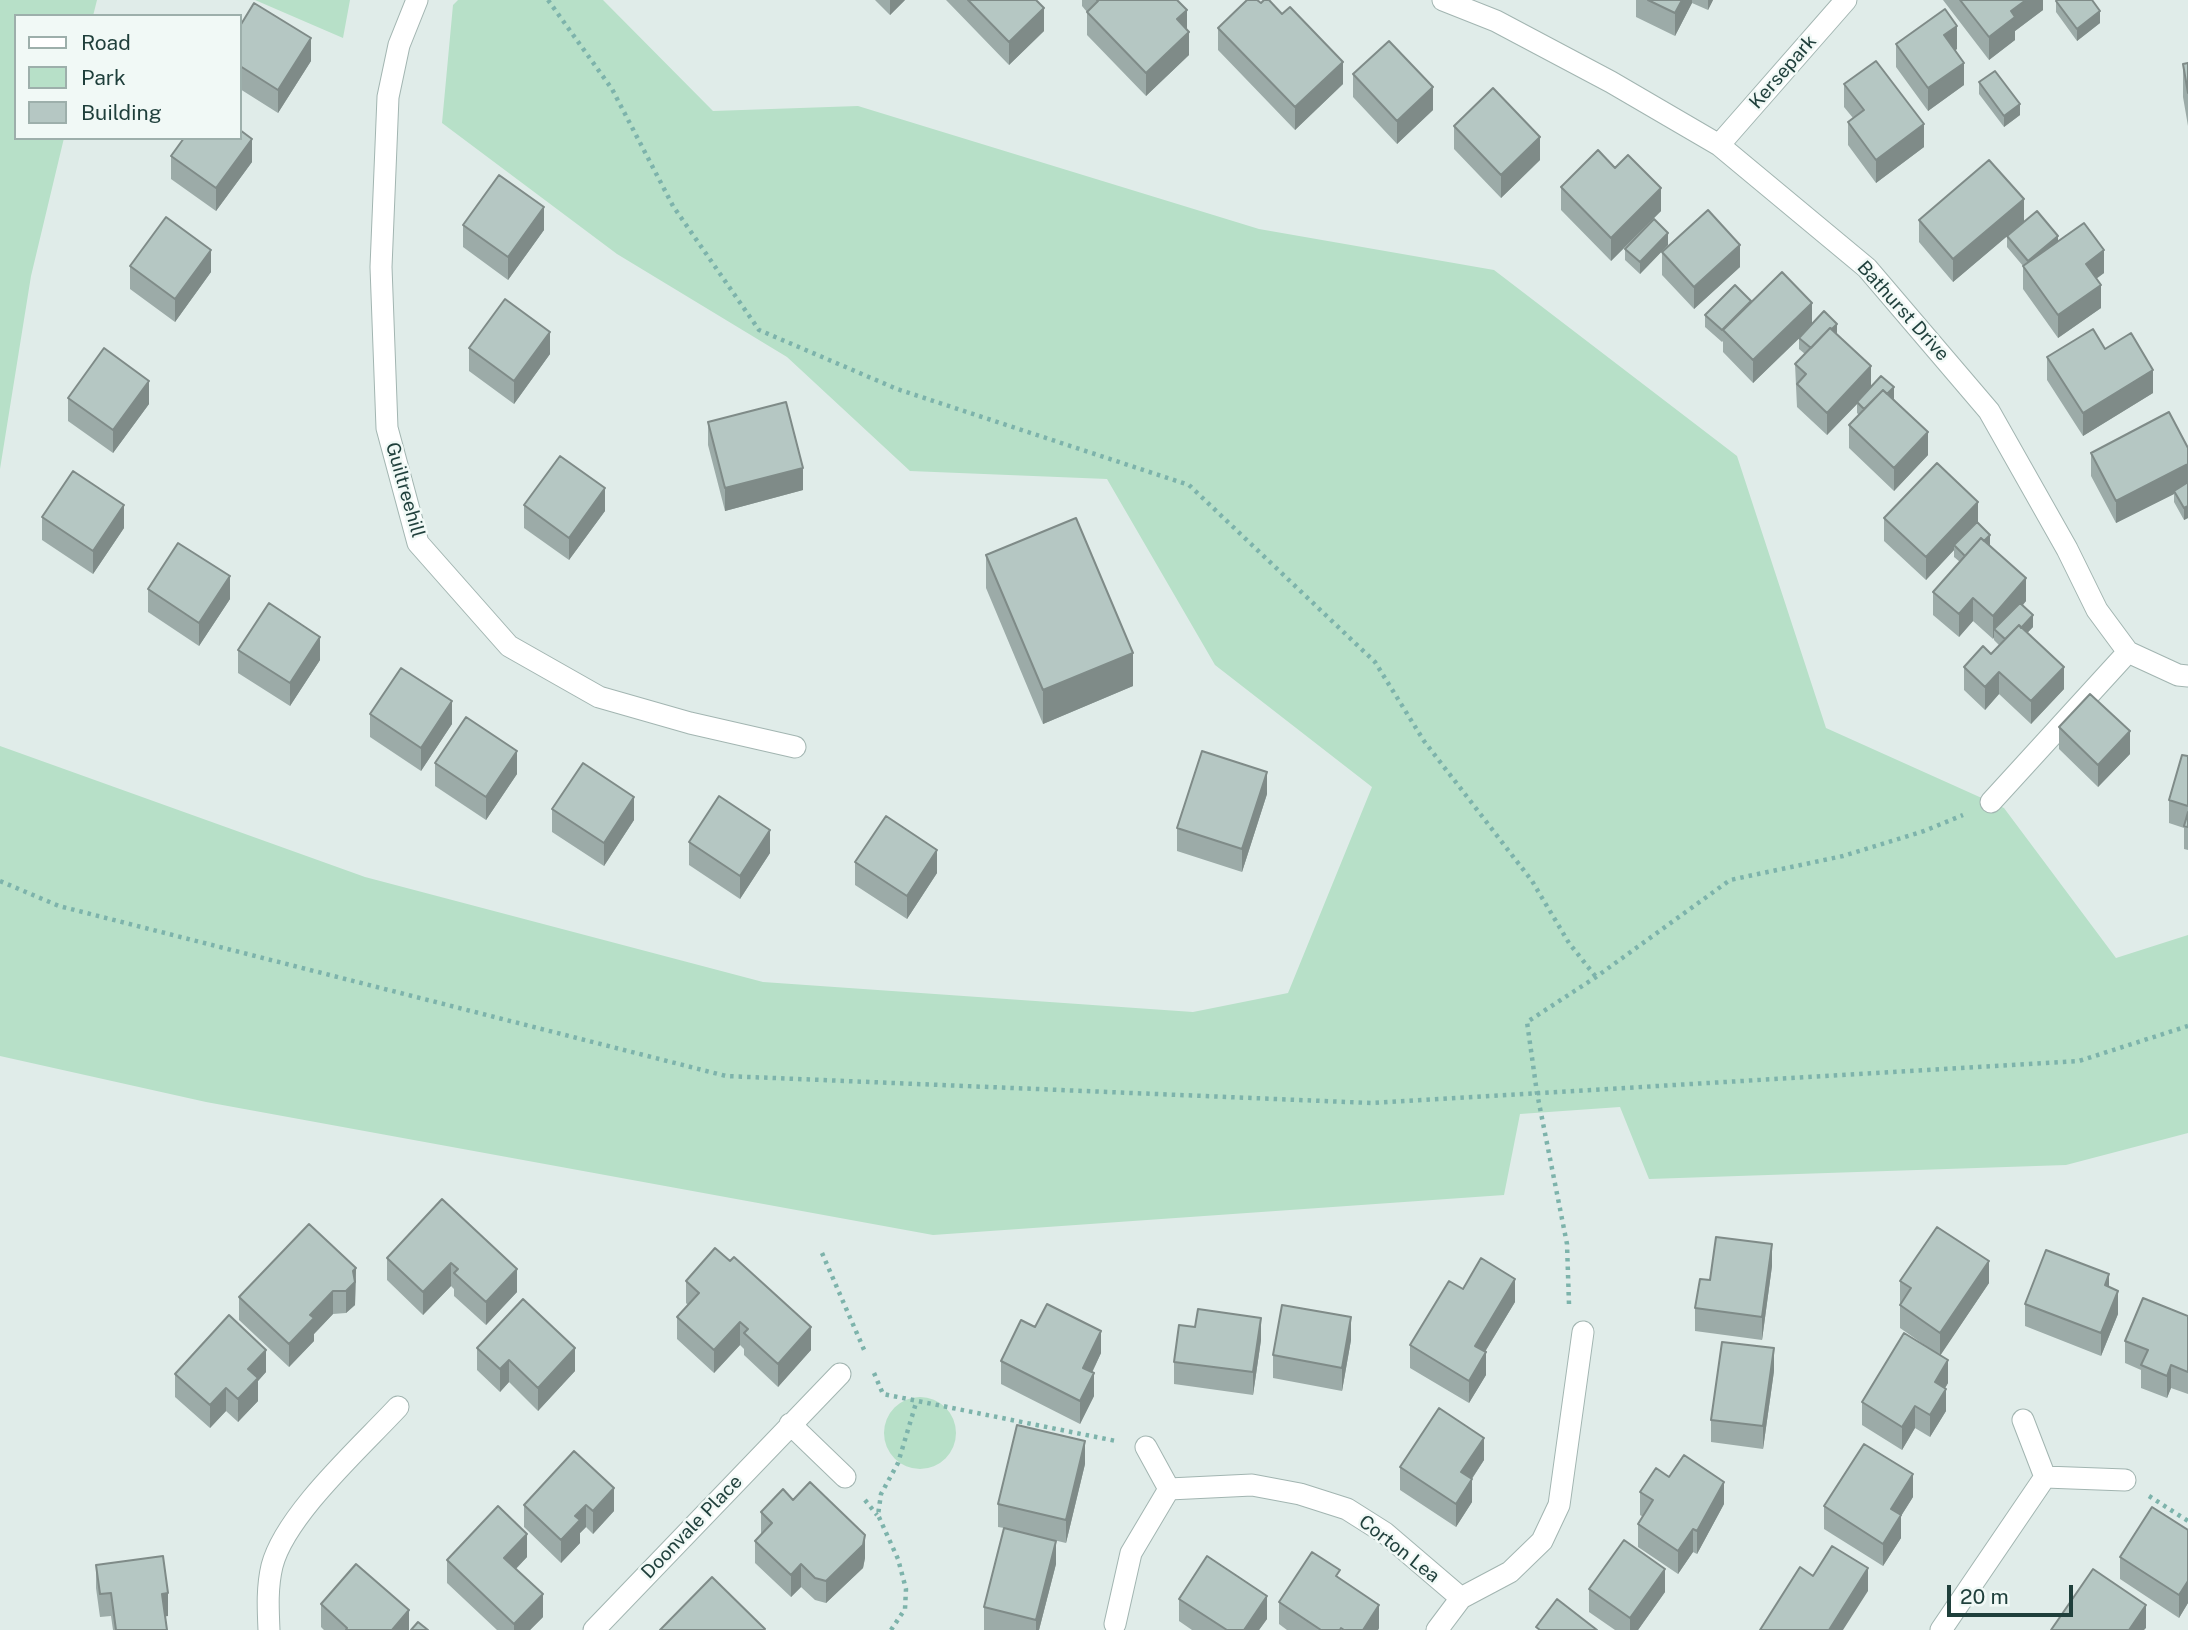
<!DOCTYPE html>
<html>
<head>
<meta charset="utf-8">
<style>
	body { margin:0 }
	#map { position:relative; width:2188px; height:1630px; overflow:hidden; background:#e0ece9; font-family:"Public Sans",sans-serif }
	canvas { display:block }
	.legend { position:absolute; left:14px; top:14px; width:228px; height:126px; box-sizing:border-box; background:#f1f9f6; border:2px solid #9dafab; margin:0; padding:9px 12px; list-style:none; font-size:21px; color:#1f3f3b }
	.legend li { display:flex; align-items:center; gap:14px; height:35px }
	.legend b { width:35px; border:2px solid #9dafab }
	.scale { position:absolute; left:1947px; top:1585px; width:126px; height:32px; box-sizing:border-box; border:4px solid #1f3f3b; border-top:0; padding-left:9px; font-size:21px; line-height:24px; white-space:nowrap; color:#1f3f3b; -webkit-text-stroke:5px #f1f9f6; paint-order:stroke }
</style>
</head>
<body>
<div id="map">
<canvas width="2188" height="1630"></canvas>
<ul class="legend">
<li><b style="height:9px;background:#fff"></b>Road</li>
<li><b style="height:19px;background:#b7e0c8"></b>Park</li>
<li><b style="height:19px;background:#b5c7c3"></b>Building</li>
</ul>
<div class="scale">20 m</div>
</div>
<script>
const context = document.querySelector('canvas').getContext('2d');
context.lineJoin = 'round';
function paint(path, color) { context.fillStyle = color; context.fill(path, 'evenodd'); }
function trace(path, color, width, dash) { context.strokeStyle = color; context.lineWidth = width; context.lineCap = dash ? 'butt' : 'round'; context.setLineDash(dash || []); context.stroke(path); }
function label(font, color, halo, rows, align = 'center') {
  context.font = font + ' "Public Sans",sans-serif'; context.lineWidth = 5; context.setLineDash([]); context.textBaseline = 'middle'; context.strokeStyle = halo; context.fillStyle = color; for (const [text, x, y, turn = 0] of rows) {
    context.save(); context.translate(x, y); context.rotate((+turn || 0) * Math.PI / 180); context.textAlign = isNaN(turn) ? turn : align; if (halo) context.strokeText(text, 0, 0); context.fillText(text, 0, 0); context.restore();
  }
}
paint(new Path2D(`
	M0 0H97L93 16H16V138H64L31 276 0 469Z
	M255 0H350L343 38Z
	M458 0H603L713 111 858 106 1259 229 1494 270 1737 456 1826 728 2004 808 2116 958 2188 935V1133L2066 1165 1649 1179 1620 1107 1520 1114 1504 1195 933 1235 206 1102 0 1056V746L365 877 763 982 1193 1012 1288 993 1372 787 1215 665 1107 479 910 471 787 357 617 254 442 123 453 5Z
	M884 1433a36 36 0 1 1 72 0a36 36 0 1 1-72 0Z`), '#b7e0c8');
const minor = new Path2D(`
	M417 0 399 45 388 97 381 267 387 428 418 543 509 646 599 697 690 723 795 747
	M1443 0 1496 21 1611 82 1719 145 1867 268 1989 411 2067 549 2097 610 2128 652 2178 675 2188 676
	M1719 145 1846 0
	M1991 802 2128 652
	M2023 1420 2045 1477 2125 1480
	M790 1424 845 1477
	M1146 1447 1169 1489
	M1115 1624 1131 1553 1169 1489 1252 1485 1300 1494 1347 1509 1385 1533 1461 1598
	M269 1630C268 1608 267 1587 272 1566 285 1515 361 1447 398 1407
	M594 1630 840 1374
	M1437 1630 1461 1598 1510 1572 1542 1541 1559 1505 1583 1332
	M1941 1630 2045 1477`);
trace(minor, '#a2b5b1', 23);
trace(new Path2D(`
	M548 0 612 89 673 206 759 330 897 389 1189 485 1375 662 1424 741 1532 881 1569 943 1596 977
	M0 881 59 906 726 1076 1371 1103 2079 1061 2188 1026
	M822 1253 865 1352
	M1569 1304 1567 1244 1537 1093 1527 1022 1596 977 1730 880 1843 856 1924 831 1963 815
	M874 1373 883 1394 1116 1441
	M2149 1496 2188 1521
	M865 1500 877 1515
	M891 1630 905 1609 906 1589 898 1559 878 1515 881 1494 898 1463 916 1403`), '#7db3ab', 4.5, [3.5, 5]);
trace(minor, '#fff', 21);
paint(new Path2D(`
	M875 0H905L890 15Z
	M946 0H1036L1044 31 1009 65Z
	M1082 0H1177L1187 30 1189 55 1146 96 1087 35V12L1082 6Z
	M1636 0H1713L1708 10 1692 3 1675 36 1636 17Z
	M1943 0H2043V10L2015 31V40L1989 60Z
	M2056 1 2100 23 2077 41 2056 12Z
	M240 26 311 61 278 113 240 89Z
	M1218 28 1343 84 1295 130 1218 50Z
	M1896 44 1957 49 1955 50 1964 85 1928 111 1896 67Z
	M2188 63V126L2183 97V64Z
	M1353 74 1433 110 1397 144 1353 97Z
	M1979 82 2020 115 2004 127 1979 94Z
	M1844 84 1924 147 1876 183 1848 145V122L1853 118 1844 107Z
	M1454 126 1540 160 1501 198 1454 149Z
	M171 156 252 162 216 211 171 179Z
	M1561 187 1661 211 1611 261 1561 210Z
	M1919 220 2024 222 2058 241 2104 273 2096 279 2101 308 2058 338 2023 289V266L2007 247V236L1953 282 1919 242Z
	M463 225 544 230 508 280 463 247Z
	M1668 245 1640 274 1625 260V249Z
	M1662 252 1740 267 1694 309 1662 275Z
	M130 266 211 272 175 322 130 289Z
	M1751 302 1812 324 1837 334 1871 387 1894 399 1928 455 1894 491 1849 448V425L1859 415 1857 413V404L1827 435 1797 407 1795 364 1805 354 1799 349V338L1753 383 1723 352V341L1722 342 1705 327V315Z
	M469 348 550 354 514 404 469 371Z
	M2047 357 2153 393 2083 436 2047 380Z
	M68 398 149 404 113 453 68 421Z
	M708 422 803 490 725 511 708 445Z
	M2188 448V518L2184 520 2174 502V494L2116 523 2091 476V453Z
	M524 505 605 511 569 560 524 528Z
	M42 517 124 528 93 574 42 540Z
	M1884 518 1978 523 1990 547 2026 601 2023 605 2033 627 2027 633 2064 689 2031 724 1999 694 1985 710 1964 690V667L1991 654 1999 645 1994 640V637L1993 639 1973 621 1959 637 1933 615V592L1960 562 1954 557V550L1926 580 1884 541Z
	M986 555 1133 686 1043 724 986 588Z
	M148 589 230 599 199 646 148 612Z
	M238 650 320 660 290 706 238 673Z
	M370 714 452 724 421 771 370 737Z
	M2059 727 2130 754 2098 787 2059 749Z
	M2188 756V850L2184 849V828L2169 823V800Z
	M435 763 517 774 486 820 435 786Z
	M1267 794 1242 872 1177 851V828Z
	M552 809 634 820 604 866 552 832Z
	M689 842 770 853 740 899 689 865Z
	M855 862 937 873 907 919 855 885Z
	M387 1258 517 1269V1292L486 1325 454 1296V1289L451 1286 423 1315 387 1280Z
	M1772 1266 1762 1340 1695 1331V1308L1710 1280Z
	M356 1268 355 1305 346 1313 333 1314 314 1334V1341L289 1367 239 1320V1297Z
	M686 1281 811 1350 778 1387 744 1355V1349L740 1345 714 1373 677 1339V1317L688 1305 686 1303Z
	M1900 1281 1989 1283 1940 1355 1948 1383 1945 1388 1946 1411 1930 1437 1915 1428 1902 1450 1862 1425V1402L1936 1353 1900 1328Z
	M2109 1287 2118 1314 2101 1356 2025 1326V1304Z
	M1463 1289 1515 1302 1485 1352 1486 1375 1469 1403 1410 1368V1345Z
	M2188 1316V1394L2171 1388 2167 1398 2141 1388V1370L2125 1363V1341Z
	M1035 1327 1101 1353 1092 1373 1094 1396 1080 1424 1001 1384V1361Z
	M1261 1340 1253 1395 1174 1384V1362Z
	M1351 1340 1342 1391 1273 1378V1355Z
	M477 1348 575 1371 538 1411 509 1382 500 1392 477 1370Z
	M1774 1371 1763 1449 1711 1442V1420Z
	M266 1372 258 1381V1401L238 1422 226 1411 210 1428 175 1397V1374Z
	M574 1451 614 1511 593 1534 586 1527 580 1533V1543L561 1563 524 1527V1505Z
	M1484 1460 1472 1479V1502L1456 1527 1400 1490V1467Z
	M1085 1464 1066 1543 1012 1530 1056 1564 1039 1630H984V1607L1004 1528 998 1527V1504Z
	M1669 1477 1724 1504 1697 1554 1693 1552 1678 1574 1638 1547V1524L1643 1517 1640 1515V1492Z
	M1913 1497 1901 1516V1538L1883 1566 1824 1529V1506Z
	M793 1500 865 1558 863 1568 826 1603 815 1600 801 1587 791 1597 755 1563V1541L761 1535V1512Z
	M2188 1530V1603L2179 1618 2120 1579V1557Z
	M527 1557 516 1569 543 1617 530 1630H497L447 1583V1560Z
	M96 1565 168 1616H165L167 1630H113L111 1616 100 1617 96 1588Z
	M1340 1579 1379 1628 1378 1630H1287L1279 1624V1602Z
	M1589 1589 1665 1592 1638 1630H1615L1589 1612Z
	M1179 1599 1267 1619 1259 1630H1192L1179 1621Z
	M321 1604 409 1630H324L321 1627Z`), '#9caba8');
paint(new Path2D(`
	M890 0H905L890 15Z
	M1682 0H1692V3L1675 36V13Z
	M1708 0H1713L1708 10Z
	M2026 0H2043V10L2015 31V40L1989 60V37L2011 11Z
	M1044 8V31L1009 65V42Z
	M1187 10V33L1177 19Z
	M2100 11V23L2077 41V29Z
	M1957 26V49L1944 58V35Z
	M1189 32V55L1146 96V73Z
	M311 38V61L278 113V90Z
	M1343 62V84L1295 130V107Z
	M1964 63V85L1928 111V88Z
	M1433 87V110L1397 144V121Z
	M2020 104V115L2004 127V116Z
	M1924 124V147L1876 183V160Z
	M1540 137V160L1501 198V175Z
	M252 139V162L216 211V188Z
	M1661 188V211L1611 261V238Z
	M2024 199V222L1953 282V259Z
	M544 207V230L508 280V257Z
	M1668 233V245L1640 274V262Z
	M2058 236V248L2028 272V261Z
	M1740 245V267L1694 309V287Z
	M211 250V272L175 322V299Z
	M2104 250V273L2086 286V264Z
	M2101 285V308L2058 338V315Z
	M1812 303V326L1753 383V360Z
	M1837 324V335L1813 350Z
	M550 332V354L514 404V381Z
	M1871 366V389L1857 402V404L1827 435V413Z
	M2153 370V393L2083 436V413Z
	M149 381V404L113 453V430Z
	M1894 387V399L1869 425V414Z
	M1928 432V455L1894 491V468Z
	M2188 464V486L2174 491V494L2116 523V501Z
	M803 468V490L725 511V488Z
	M605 488V511L569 560V538Z
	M1978 502V525L1954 545V550L1926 580V557Z
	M124 505V528L93 574V551Z
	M2188 506V518L2184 520V508Z
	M1990 535V547L1968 558Z
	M230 576V599L199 646V623Z
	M2026 578V601L1998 633 1994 629V637L1993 639V616Z
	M1973 598V621L1959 637V614Z
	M2033 615V627L2008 653V642Z
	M320 637V660L290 706V683Z
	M1133 653V686L1043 724V690Z
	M2064 667V689L2031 724V701Z
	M1999 672V694L1985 710V687Z
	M452 701V724L421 771V748Z
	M2130 731V754L2098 787V765Z
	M517 751V774L486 820V797Z
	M1267 772V794L1242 872V849Z
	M634 797V820L604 866V843Z
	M770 830V853L740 899V876Z
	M937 850V873L907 919V896Z
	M1772 1244V1266L1762 1340V1317Z
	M1989 1261V1283L1940 1356V1333Z
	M451 1263V1286L423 1315V1292Z
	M356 1268 355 1305 346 1313V1291L353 1271Z
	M517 1269V1292L486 1325V1302Z
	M2109 1274V1297L2105 1285Z
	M1515 1279V1302L1475 1368V1346Z
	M333 1291V1314L314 1334V1341L289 1367V1344L310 1315Z
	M2118 1291V1314L2101 1356V1333Z
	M1351 1317V1340L1342 1391V1368Z
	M1261 1318V1340L1253 1395V1372Z
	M740 1322V1345L714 1373V1350Z
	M811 1327V1350L778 1387V1364Z
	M1101 1331V1353L1083 1391V1368Z
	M575 1348V1371L538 1411V1388Z
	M1774 1348V1371L1763 1449V1426Z
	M266 1350V1372L258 1381V1401L238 1422V1399L248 1369Z
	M1486 1352V1375L1469 1403V1381Z
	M509 1360V1382L500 1392V1369Z
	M1948 1360V1383L1935 1405V1382Z
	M2171 1365V1388L2167 1398V1376Z
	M1094 1373V1396L1080 1424V1401Z
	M226 1388V1411L210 1428V1405Z
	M1946 1389V1411L1930 1437V1415Z
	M1915 1406V1428L1902 1450V1427Z
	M1484 1438V1460L1461 1495V1472Z
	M1085 1441V1464L1066 1543V1520Z
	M1913 1474V1497L1901 1516V1538L1883 1566V1544L1891 1509Z
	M1472 1479V1502L1456 1527V1504Z
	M1724 1482V1504L1697 1554V1531Z
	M614 1488V1511L593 1534V1511Z
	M586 1505V1527L580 1533V1543L561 1563V1540L575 1516Z
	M1693 1529V1552L1678 1574V1551Z
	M527 1534V1557L504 1581V1558Z
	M865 1535V1558L863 1568 826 1603V1581Z
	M1056 1541V1564L1039 1630H1036V1620Z
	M801 1564V1587L791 1597V1575Z
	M1868 1568V1591L1843 1630H1829Z
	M1665 1569V1592L1638 1630H1630V1618Z
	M2188 1581V1603L2179 1618V1595Z
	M168 1593V1616L162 1617V1594Z
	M543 1594V1617L530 1630H514V1624Z
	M1267 1596V1619L1259 1630H1244Z
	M1379 1605V1628L1378 1630H1363Z
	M2146 1605V1628L2144 1630H2129Z
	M409 1610V1630H392Z`), '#7f8b88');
const building = new Path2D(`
	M968 0H1036L1044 8 1009 42Z
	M1097 0H1177L1187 10 1177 19 1189 32 1146 73 1087 12 1098 1Z
	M1247 0H1257L1261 3 1264 0H1269L1282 14 1290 7 1343 62 1295 107 1218 28Z
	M1648 0H1682L1675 13Z
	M1960 0H2026L2011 11 2015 17 1989 37Z
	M2057 0H2092L2100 11 2077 29 2056 1Z
	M254 3 311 38 278 90 240 66V26Z
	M1945 9 1957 26 1944 35 1964 63 1928 88 1896 44Z
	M1389 41 1433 87 1397 121 1353 74Z
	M1876 61 1924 124 1876 160 1848 122 1864 110 1844 84Z
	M2188 63V93L2183 64Z
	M1995 71 2020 104 2004 116 1979 82Z
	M1493 88 1540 137 1501 175 1454 126Z
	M240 130 252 139 216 188 171 156 184 138H240Z
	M1598 150 1615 168 1628 155 1661 188 1611 238 1561 187Z
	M1989 160 2024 199 1953 259 1919 220Z
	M499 175 544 207 508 257 463 225Z
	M1708 210 1740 245 1694 287 1662 252Z
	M2037 211 2058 236 2028 261 2007 236Z
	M166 217 211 250 175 299 130 266Z
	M1654 219 1668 233 1640 262 1625 249Z
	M2084 223 2104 250 2086 264 2101 285 2058 315 2023 266Z
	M1782 272 1812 303 1753 360 1723 330Z
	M1735 285 1751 301 1722 330 1705 315Z
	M505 299 550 332 514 381 469 348Z
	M1824 311 1837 324 1832 329 1830 328 1811 348 1799 338Z
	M1830 328 1871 366 1827 413 1797 384 1806 374 1795 364Z
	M2093 329 2105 349 2131 333 2153 370 2083 413 2047 357Z
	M104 348 149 381 113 430 68 398Z
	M1881 376 1894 387 1887 394 1883 390 1864 409 1857 402Z
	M1883 390 1928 432 1894 468 1849 425Z
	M786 402 803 468 725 488 708 422Z
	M2169 412 2188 448V464L2116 501 2091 453Z
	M560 456 605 488 569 538 524 505Z
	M1937 463 1978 502 1926 557 1884 518Z
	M73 471 124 505 93 551 42 517Z
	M2188 482V506L2184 508 2174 491Z
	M1076 518 1133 653 1043 690 986 555Z
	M1977 522 1990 535 1984 541 1981 538 1965 556 1954 545Z
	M1981 538 2026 578 1993 616 1973 598 1959 614 1933 592Z
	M178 543 230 576 199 623 148 589Z
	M269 603 320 637 290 683 238 650Z
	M2020 603 2033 615 2021 628 2019 625 2005 639 1994 629Z
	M2019 625 2064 667 2031 701 1999 672 1985 687 1964 667 1983 646 1991 654Z
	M401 668 452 701 421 748 370 714Z
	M2090 694 2130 731 2098 765 2059 727Z
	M466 717 517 751 486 797 435 763Z
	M1202 751 1267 772 1242 849 1177 828Z
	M2182 755 2188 756V806L2169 800Z
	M583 763 634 797 604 843 552 809Z
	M719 796 770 830 740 876 689 842Z
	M2188 812V827L2184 826Z
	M886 816 937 850 907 896 855 862Z
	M442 1199 517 1269 486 1302 454 1273 458 1269 451 1263 423 1292 387 1258Z
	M309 1224 356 1268 353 1271 355 1282 346 1291H333L310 1315 314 1318 289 1344 239 1297Z
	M1937 1227 1989 1261 1940 1333 1900 1305 1911 1288 1900 1281Z
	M1716 1237 1772 1244 1762 1317 1695 1308 1700 1279 1710 1280Z
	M715 1248 730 1261 734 1257 811 1327 778 1364 744 1333 748 1329 740 1322 714 1350 677 1317 699 1293 686 1281Z
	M2046 1250 2109 1274 2105 1285 2118 1291 2101 1333 2025 1304Z
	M1481 1258 1515 1279 1475 1346 1486 1352 1469 1381 1410 1345 1449 1281 1463 1289Z
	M2143 1298 2188 1316V1372L2171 1365 2167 1376 2141 1365 2148 1350 2125 1341Z
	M523 1299 575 1348 538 1388 509 1360 500 1369 477 1348Z
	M1047 1304 1101 1331 1083 1368 1094 1373 1080 1401 1001 1361 1021 1320 1035 1327Z
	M1282 1305 1351 1317 1342 1368 1273 1355Z
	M1198 1309 1261 1318 1253 1372 1174 1362 1179 1325 1195 1327Z
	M229 1315 266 1350 248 1369 258 1378 238 1399 226 1388 210 1405 175 1374Z
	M1904 1333 1948 1360 1935 1382 1946 1389 1930 1415 1915 1406 1902 1427 1862 1402Z
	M1722 1342 1774 1348 1763 1426 1711 1420Z
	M1439 1408 1484 1438 1461 1472 1472 1479 1456 1504 1400 1467Z
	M1017 1425 1085 1441 1066 1520 998 1504Z
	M1864 1444 1913 1474 1891 1509 1901 1515 1883 1544 1824 1506Z
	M574 1451 614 1488 593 1511 586 1505 575 1516 580 1520 561 1540 524 1505Z
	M1684 1455 1724 1482 1697 1531 1693 1529 1678 1551 1638 1524 1653 1500 1640 1492 1656 1468 1669 1477Z
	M810 1482 865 1535 863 1545 826 1581 815 1578 801 1564 791 1575 755 1541 772 1523 761 1512 783 1489 793 1500Z
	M498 1506 527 1534 504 1558 543 1594 514 1624 447 1560Z
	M2152 1507 2188 1530V1581L2179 1595 2120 1557Z
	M1004 1528 1056 1541 1036 1620 984 1607Z
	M1624 1540 1665 1569 1630 1618 1589 1589Z
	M1832 1546 1868 1568 1829 1630H1760L1800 1567 1813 1576Z
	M1312 1552 1340 1570 1336 1576 1379 1605 1363 1630H1344L1341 1628 1340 1630H1321L1279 1602Z
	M163 1556 168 1593 162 1594 167 1630H116L111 1593 100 1594 96 1565Z
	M1207 1556 1267 1596 1244 1630H1227L1179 1599Z
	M356 1564 409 1610 392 1630H346L347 1628 321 1604Z
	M2093 1569 2146 1605 2129 1630H2051Z
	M712 1577 765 1629 764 1630H660Z
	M1557 1599 1597 1630H1540L1536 1627Z
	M418 1622 428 1630H411Z`);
paint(building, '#b5c7c3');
trace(building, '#7f8b88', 2);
label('19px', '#1f3f3b', '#f1f9f6', [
	["Kersepark",1783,72,-49],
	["Bathurst Drive",1903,311,48],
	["Guiltreehill",405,490,74],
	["Doonvale Place",692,1527,-46],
	["Corton Lea",1399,1549,38]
]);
</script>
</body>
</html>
